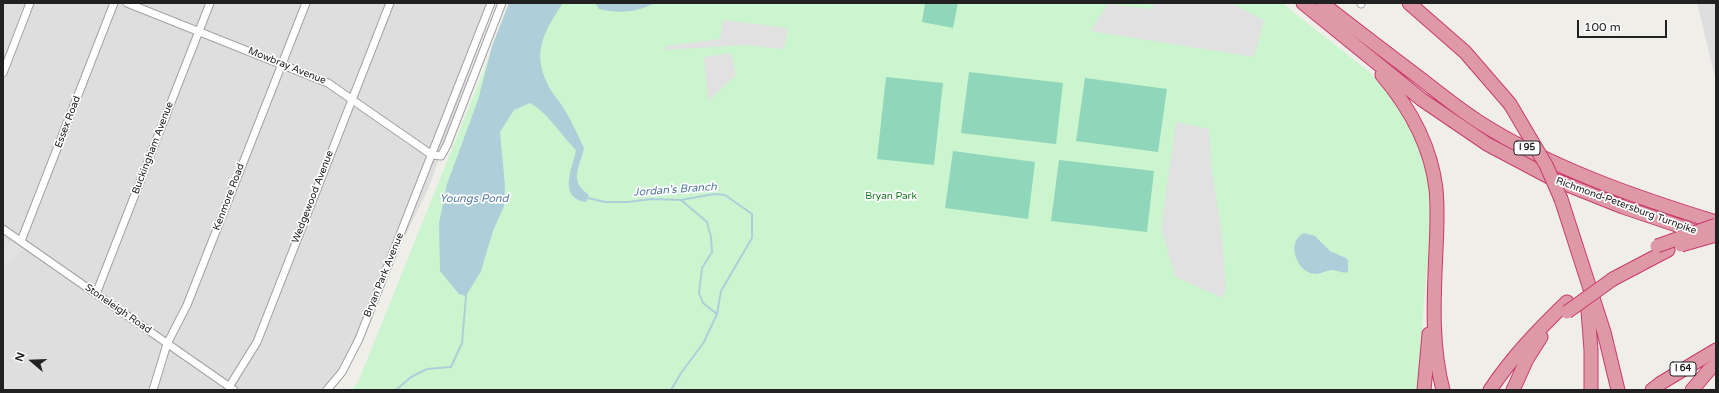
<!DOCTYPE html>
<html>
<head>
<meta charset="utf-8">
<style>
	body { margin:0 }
	#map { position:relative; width:1719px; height:393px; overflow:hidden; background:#f0eee9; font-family:"Varela Round",sans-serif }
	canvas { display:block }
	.frame { position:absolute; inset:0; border:4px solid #212121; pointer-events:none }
	.north { position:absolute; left:12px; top:341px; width:40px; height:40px; -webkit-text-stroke:3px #fff; paint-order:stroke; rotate:289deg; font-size:11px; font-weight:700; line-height:16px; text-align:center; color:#212121 }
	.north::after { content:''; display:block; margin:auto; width:14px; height:18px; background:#212121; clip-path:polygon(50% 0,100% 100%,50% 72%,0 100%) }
	.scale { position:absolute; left:1577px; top:20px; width:90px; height:18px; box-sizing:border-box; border:2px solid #212121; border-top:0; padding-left:5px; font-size:12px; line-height:14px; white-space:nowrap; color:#212121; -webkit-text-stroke:3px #fff; paint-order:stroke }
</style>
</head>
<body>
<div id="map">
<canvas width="1719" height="393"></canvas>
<div class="frame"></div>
<div class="north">N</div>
<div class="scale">100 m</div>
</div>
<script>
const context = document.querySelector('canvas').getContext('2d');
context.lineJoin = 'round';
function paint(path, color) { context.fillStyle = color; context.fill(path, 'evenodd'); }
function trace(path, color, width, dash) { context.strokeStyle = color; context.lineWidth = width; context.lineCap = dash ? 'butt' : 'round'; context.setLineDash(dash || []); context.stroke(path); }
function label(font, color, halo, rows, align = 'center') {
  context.font = font + ' "Varela Round",sans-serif'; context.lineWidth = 3.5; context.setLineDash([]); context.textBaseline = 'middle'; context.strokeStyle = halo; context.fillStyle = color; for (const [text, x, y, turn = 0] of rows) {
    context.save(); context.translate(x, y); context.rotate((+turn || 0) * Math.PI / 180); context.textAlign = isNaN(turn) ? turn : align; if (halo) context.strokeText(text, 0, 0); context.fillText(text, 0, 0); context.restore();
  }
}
paint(new Path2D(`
	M3 3H494L429 187 330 390H3Z
	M1697 3H1716V81Z`), '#dfdede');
paint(new Path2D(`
	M511 3H1282L1368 71C1405 108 1430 155 1431 208 1431 231 1428 255 1426 278 1423 315 1420 353 1417 390H351L358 382Z`), '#cbf5cf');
paint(new Path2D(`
	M925 3H958L953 28 922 22Z
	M969 72 1063 83 1056 144 961 133Z
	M886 77 943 83 934 165 877 159Z
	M1085 78 1167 89 1158 152 1076 141Z
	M953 151 1035 162 1028 219 945 208Z
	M1059 160 1154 171 1147 232 1051 221Z`), '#8fd6bb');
paint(new Path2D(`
	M1154 3H1232L1264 21 1254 57 1090 31 1108 4 1152 9Z
	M723 20 788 28 784 49 745 45 665 50V46L720 39Z
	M731 53 736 75 708 101 704 57Z
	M1176 122 1209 129 1212 171 1221 228 1226 289 1223 298 1175 277 1161 227Z
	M12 240 25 248 3 268V247Z`), '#e1e1e1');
paint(new Path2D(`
	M509 3H563C542 34 530 56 552 92 557 99 562 105 566 112 573 124 578 136 584 148 580 167 568 181 589 195L586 202C557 198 573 167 576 150 561 135 548 113 530 103L514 110 500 132 505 186 504 206 493 231 481 271 466 296 459 294 440 271 439 223 447 184 478 100 492 46Z
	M595 3H655C638 12 619 14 599 9Z
	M1304 233 1315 236 1330 251 1346 258 1348 260V272C1342 274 1338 270 1332 270 1323 271 1317 277 1308 272 1294 265 1288 240 1304 233Z`), '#aecfd9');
trace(new Path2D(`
	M588 198 605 202H628L651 199 681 200 714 194 725 195 752 214V238L721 291 717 314 704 342 681 373 671 390
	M681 200 707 222 711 237 712 252 702 268 699 293 703 303 717 314
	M396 390 411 377 427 369 451 367 462 343 466 296`), '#aecfd9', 2);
const street = new Path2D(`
	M127 3 328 83 432 155 441 156 447 145 502 3
	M1361 4V3
	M3 73 30 3
	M3 229 234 390
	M21 241 114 3
	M96 294 210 3
	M229 387 257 342 390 3
	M153 390 167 344 187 305 306 3
	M327 390 342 372 359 339 491 3`);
const highway = new Path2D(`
	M1303 3 1421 99 1487 144 1553 179 1623 207 1703 234
	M1322 3C1355 29 1388 54 1421 79 1440 94 1459 109 1479 122 1551 168 1635 197 1716 222
	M1409 3 1465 52 1510 104
	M1382 75C1410 108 1431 146 1436 189 1438 209 1437 230 1436 250 1434 296 1431 345 1443 390
	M1561 199 1604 332 1618 390
	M1613 279 1668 250
	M1587 298 1591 350V390
	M1424 390 1429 334
	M1490 390C1512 357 1538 330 1567 302
	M1513 390 1527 359 1541 337
	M1652 390 1661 383 1716 350
	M1692 390 1709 370 1716 365`);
trace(street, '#a2a2a2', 9);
trace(highway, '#c93a6b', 15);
trace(street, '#fff', 7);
trace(highway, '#df99a6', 13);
const highwayBridge = new Path2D(`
	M1510 104 1546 165 1561 199
	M1681 245 1716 235
	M1657 246 1716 225
	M1567 312 1613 279`);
trace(highwayBridge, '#c93a6b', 15, []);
trace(highwayBridge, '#df99a6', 13);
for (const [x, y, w] of [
	[1527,148,26],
	[1683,369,26]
]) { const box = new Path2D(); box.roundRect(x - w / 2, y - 7, w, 14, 3); context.fillStyle = '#fff'; context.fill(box); trace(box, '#212121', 1); }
label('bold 9px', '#212121', null, [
	["I 95",1527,148],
	["I 64",1683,369]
]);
label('10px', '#212121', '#fff', [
	["Mowbray Avenue",287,66,22],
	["Essex Road",68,122,-69],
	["Buckingham Avenue",153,148,-69],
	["Kenmore Road",229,197,-69],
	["Wedgewood Avenue",313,197,-69],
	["Richmond-Petersburg Turnpike",1626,206,20],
	["Bryan Park Avenue",384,275,-68],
	["Stoneleigh Road",118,309,35]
]);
label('10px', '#187620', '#fff', [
	["Bryan Park",891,196]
]);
label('italic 11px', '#537aa0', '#fff', [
	["Jordan's Branch",675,190,-4],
	["Youngs Pond",474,199]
]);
</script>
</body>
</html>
